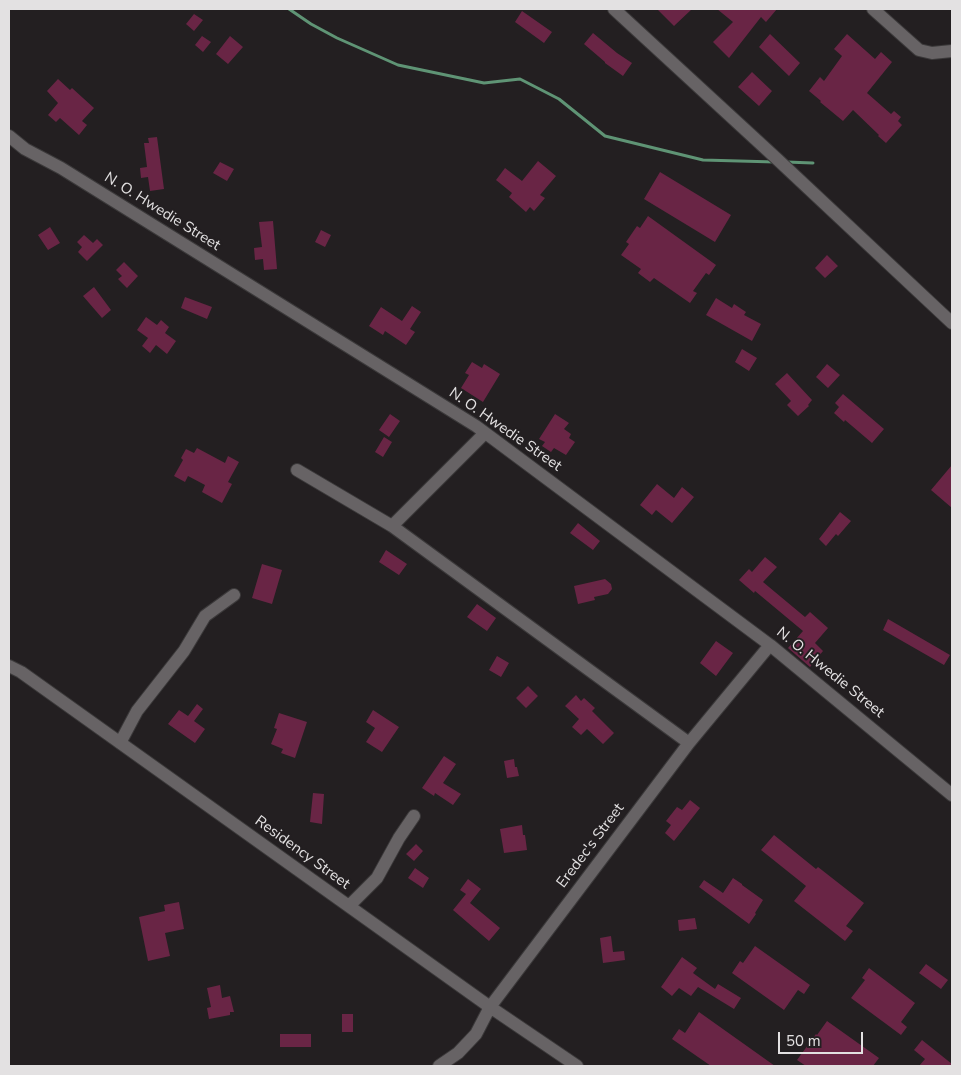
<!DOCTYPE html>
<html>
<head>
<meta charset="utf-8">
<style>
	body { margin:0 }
	#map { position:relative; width:961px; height:1075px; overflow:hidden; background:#231f21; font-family:"Nunito Sans",sans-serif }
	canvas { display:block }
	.frame { position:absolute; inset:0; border:10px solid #e3e1e2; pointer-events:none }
	.scale { position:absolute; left:778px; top:1032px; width:85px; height:22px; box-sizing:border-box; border:2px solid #e3e1e2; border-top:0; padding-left:6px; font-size:15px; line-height:18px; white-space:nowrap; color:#e3e1e2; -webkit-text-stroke:4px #231f21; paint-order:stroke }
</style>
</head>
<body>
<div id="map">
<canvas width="961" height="1075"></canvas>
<div class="frame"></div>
<div class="scale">50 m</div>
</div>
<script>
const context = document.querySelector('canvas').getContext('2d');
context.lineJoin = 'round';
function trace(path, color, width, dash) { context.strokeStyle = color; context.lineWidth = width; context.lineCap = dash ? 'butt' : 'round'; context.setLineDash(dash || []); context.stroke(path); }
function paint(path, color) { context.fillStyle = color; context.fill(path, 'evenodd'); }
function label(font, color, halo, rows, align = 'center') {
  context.font = font + ' "Nunito Sans",sans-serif'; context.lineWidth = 4; context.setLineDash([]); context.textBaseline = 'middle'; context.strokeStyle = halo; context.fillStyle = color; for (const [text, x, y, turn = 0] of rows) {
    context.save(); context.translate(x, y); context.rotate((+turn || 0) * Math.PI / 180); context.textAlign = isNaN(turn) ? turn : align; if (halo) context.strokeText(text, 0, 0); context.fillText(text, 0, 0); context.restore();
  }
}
trace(new Path2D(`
	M289 9 311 24 337 38 398 65 484 83 520 79 559 99 605 136 703 160 775 162
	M786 162 813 163`), '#5f9475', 3);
paint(new Path2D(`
	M657 9H692L674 26Z
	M717 9H777L766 22 761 17 729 58 713 42 733 22Z
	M522 11 552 32 544 43 515 22Z
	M194 14 203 20 194 31 186 24Z
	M593 33 617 53 632 63 623 76 605 63V62L584 44Z
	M770 34 800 63 789 76 759 47Z
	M847 34 875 59 881 52 892 62 867 93 891 114 894 111 901 117 898 121 902 125 886 143 878 136 879 135 853 110 843 121 820 102 821 101 809 91 820 77 824 81 842 56 834 49Z
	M202 36 211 42 203 52 195 45Z
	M230 36 243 47 228 64 216 54Z
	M752 72 772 91 759 106 738 87Z
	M58 79 70 90 72 88 94 108 82 121 87 125 79 135 60 118 56 122 48 115 58 103 47 91Z
	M157 137 164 189 150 191 148 177 141 178 140 168 147 167 144 143H149L148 138Z
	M538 161 556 176 540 195 545 198 534 211 530 207 526 212 509 197 512 193 496 180 505 168 522 181Z
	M220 162 234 169 227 181 213 173Z
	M660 172 731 215 715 242 644 199Z
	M648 216 716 265 709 275 706 273 693 291 697 293 690 303 654 278 650 282 638 273 641 269 621 255 629 244 626 242 637 226 640 228Z
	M273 221 277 269 264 270 263 259 255 260 254 248 262 247 259 222Z
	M50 227 60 243 48 250 38 235Z
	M321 230 331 235 325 247 315 242Z
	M84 235 93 243 97 239 103 245 87 261 78 252 82 247 77 242Z
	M827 255 838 266 825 278 815 268Z
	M124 262 138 276 127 288 118 279 122 276 116 270Z
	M94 287 111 310 102 318 83 296Z
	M185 297 212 307 207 319 181 308Z
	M716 298 732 308 734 304 746 312 744 315 761 324 752 341 706 315Z
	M412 306 421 312 410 329 415 332 406 345 385 331 383 335 369 326 381 307 402 321Z
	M146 317 157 325 161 320 169 327 165 333 176 341 167 354 156 345 150 353 142 346 148 338 137 330Z
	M742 349 757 358 749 371 735 362Z
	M472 362 482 368 484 364 500 374 483 402 461 388 469 375 465 373Z
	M827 364 840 375 828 388 816 377Z
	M787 373 812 400 808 405 809 406 798 416 787 405 791 401 775 384Z
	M843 394 884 429 872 443 845 420 844 422 834 413 839 407 835 403Z
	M390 414 400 421 389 437 379 430Z
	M555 414 569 423 564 429 571 434 569 438 575 442 566 455 554 448 551 452 542 446 545 442 539 439Z
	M384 437 392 442 383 457 375 452Z
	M197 448 225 463 228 456 239 462 228 482 232 484 222 503 202 492 205 485 188 476 185 482 174 476 183 460 181 458 186 449 194 453Z
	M952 465V508L931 490Z
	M657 484 674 498 682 487 694 497 672 523 656 510 652 515 640 505Z
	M840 512 851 521 838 536 836 534 826 546 819 539Z
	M578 523 600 541 593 550 570 533Z
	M386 550 407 564 399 575 379 562Z
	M765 557 777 567 763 582 805 617 810 612 828 628 815 643 823 651 810 667 788 648 803 631 755 591 754 593 739 580 749 569 752 572Z
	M262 564 282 570 272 604 252 598Z
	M605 579 611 584 612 589 608 594 594 597 595 600 578 604 574 586Z
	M477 604 496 618 487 631 467 617Z
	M888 619 950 655 944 665 883 630Z
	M716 641 733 653 716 676 700 663Z
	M497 656 509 663 501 677 489 670Z
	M528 686 538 696 526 708 516 698Z
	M576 695 581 701 584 698 595 708 592 711 614 733 603 744 587 729 581 735 572 727 579 719 565 706Z
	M197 704 203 709 194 721 205 729 195 743 168 724 179 710 188 716Z
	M373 710 399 727 382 752 366 742 375 728 366 722Z
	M279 713 307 722 295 758 281 753 283 749 271 744 277 729 274 728Z
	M444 756 456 764 443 783 461 794 453 805 435 793 434 796 422 788Z
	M514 759 515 767H517L519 776 507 778 504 761Z
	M313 793 324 794 322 824 310 822Z
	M690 800 700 808 674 841 665 833 671 825 666 821 677 807 682 810Z
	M522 825 523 835H525L527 850 504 853 500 829Z
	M774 835 816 869 818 867 864 903 846 926 853 931 845 941 794 901 806 886 761 850Z
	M416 844 423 851 414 861 406 854Z
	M415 868 429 878 423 888 408 878Z
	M733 878 742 884V885L763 900 755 913 756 914 749 924 699 887 704 880 723 893Z
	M468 879 481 889 470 903 500 928 489 941 453 910 466 894 460 890Z
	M179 902 184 929 165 933 170 956 148 961 139 917 165 911 164 905Z
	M695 918 697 929 679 931 678 920Z
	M611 936 613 952 624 951 625 960 603 963 600 938Z
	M755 946 810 985 804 994 798 990 784 1010 732 973 740 961 743 963Z
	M682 957 697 968 693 973 715 989 718 984 741 998 734 1009 698 987 691 996 679 988 672 996 661 987Z
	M926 964 948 980 941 989 919 973Z
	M869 968 915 1003 901 1022 907 1027 901 1035 851 998 865 980 862 978Z
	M220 985 222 998 230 996 234 1012H230V1015L209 1019 207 1008 211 1007 207 988Z
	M699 1012 775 1066H711L672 1039 679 1029 685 1033Z
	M342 1014H353V1032H342Z
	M827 1021 879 1058 873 1066H806L797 1060 816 1034 817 1035Z
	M280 1034H311V1047H280Z
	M922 1040 952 1064V1066H919L925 1059 914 1050Z`), '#692545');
const street = new Path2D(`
	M614 9 777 159 952 323
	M873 9 919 50 932 53 952 51
	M9 136 25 149 61 168 476 426 770 645 952 795
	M297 470 392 526 689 743
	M392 526 485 433
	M9 666 21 672 490 1007 577 1066
	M120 743 137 711 184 651 205 616 234 595
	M349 906 377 878 399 838 414 816
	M439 1066 458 1053 476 1034 490 1007 689 743 770 645`);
trace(street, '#3b393a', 14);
trace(street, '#676365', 12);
label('15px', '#e3e1e2', '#231f21', [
	["N. O. Hwedie Street",162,212,32],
	["N. O. Hwedie Street",505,430,35],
	["N. O. Hwedie Street",830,673,39],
	["Eredec's Street",591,846,-53],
	["Residency Street",302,853,36]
]);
</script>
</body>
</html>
